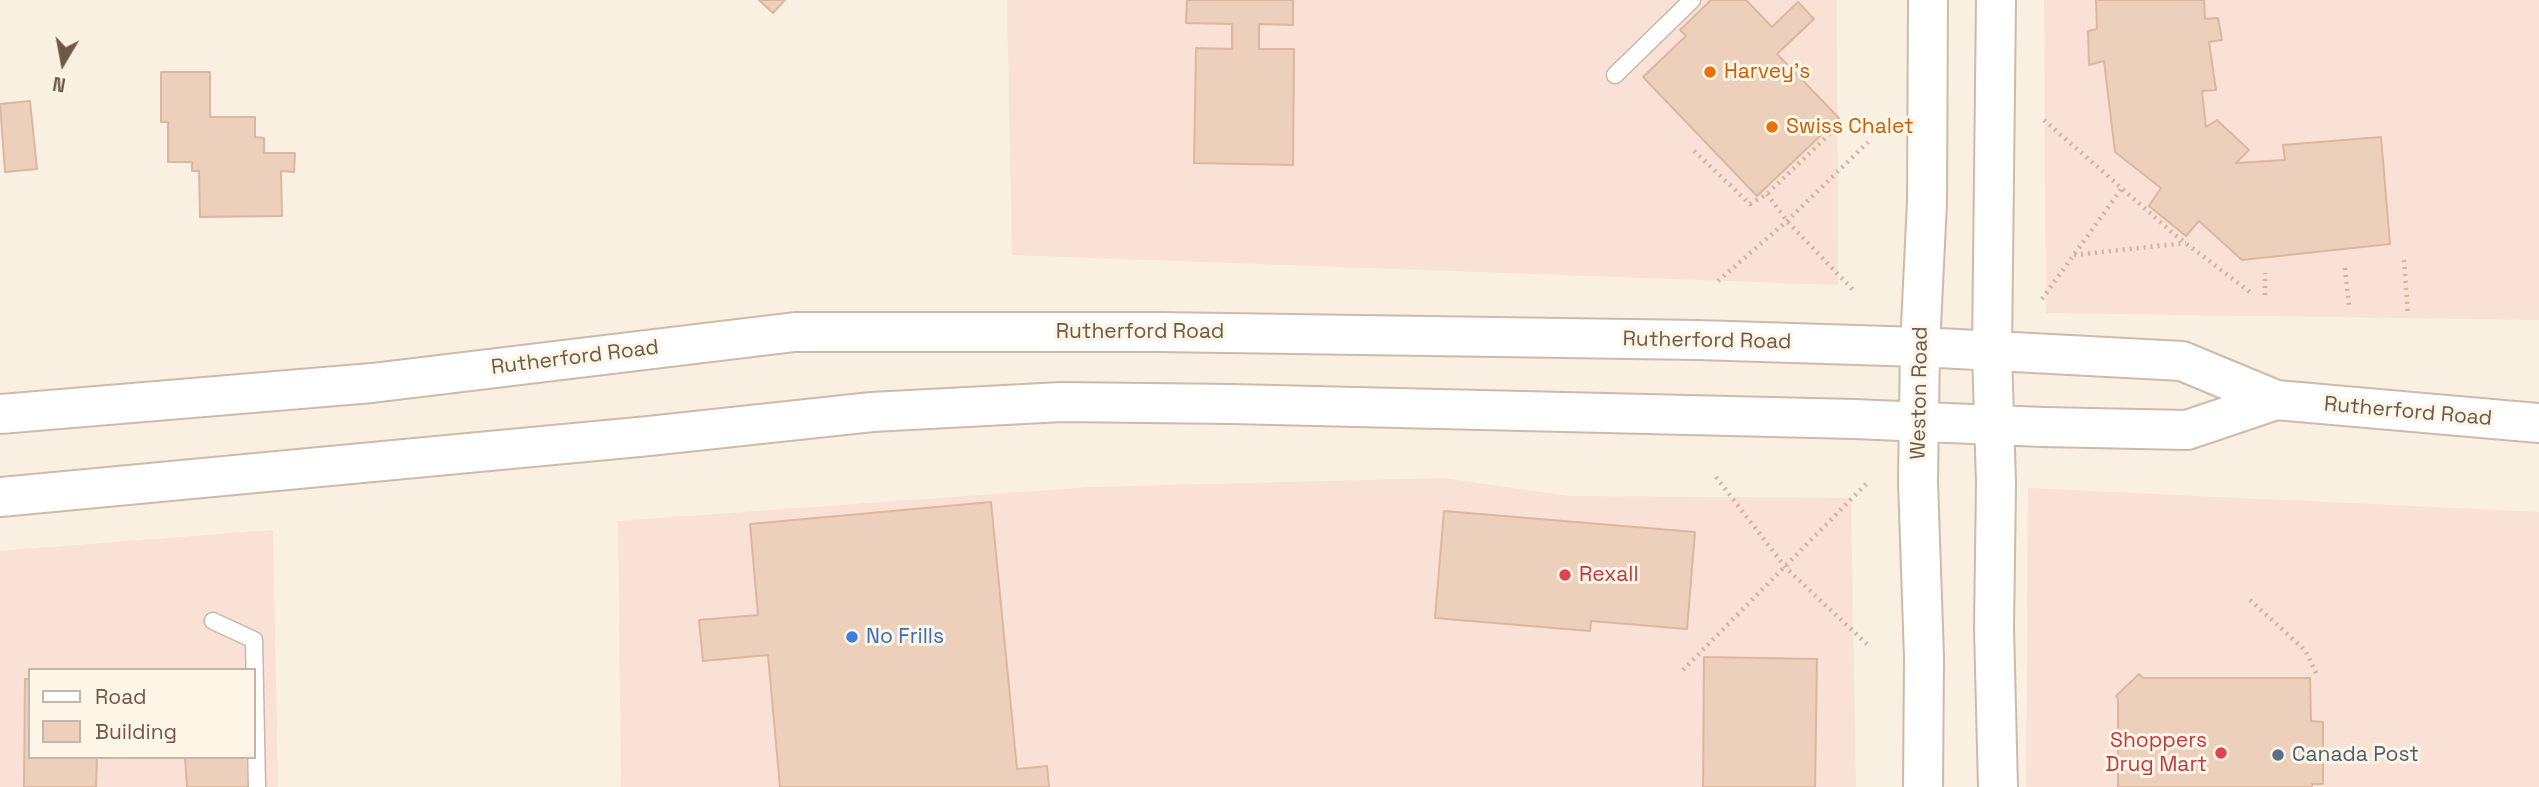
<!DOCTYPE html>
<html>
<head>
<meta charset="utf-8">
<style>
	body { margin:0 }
	#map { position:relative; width:2539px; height:787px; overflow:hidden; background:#f9f0e1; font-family:"Space Grotesk",sans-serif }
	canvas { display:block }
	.legend { position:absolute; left:28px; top:668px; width:228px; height:91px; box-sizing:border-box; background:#fdf5e6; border:2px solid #c4b6a8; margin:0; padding:9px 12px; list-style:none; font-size:21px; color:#6e584a }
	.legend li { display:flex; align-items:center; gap:14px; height:35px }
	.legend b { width:35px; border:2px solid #c4b6a8 }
	.north { position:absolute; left:28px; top:28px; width:70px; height:70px; -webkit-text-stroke:5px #fdf5e6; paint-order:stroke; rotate:190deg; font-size:19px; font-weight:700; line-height:28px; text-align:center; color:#6e584a }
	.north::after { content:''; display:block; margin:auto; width:24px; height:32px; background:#6e584a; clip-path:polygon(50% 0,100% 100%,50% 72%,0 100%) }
</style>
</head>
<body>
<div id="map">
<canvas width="2539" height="787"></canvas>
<ul class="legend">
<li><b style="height:9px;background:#fff"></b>Road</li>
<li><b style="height:19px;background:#ecd0bb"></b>Building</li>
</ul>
<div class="north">N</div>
</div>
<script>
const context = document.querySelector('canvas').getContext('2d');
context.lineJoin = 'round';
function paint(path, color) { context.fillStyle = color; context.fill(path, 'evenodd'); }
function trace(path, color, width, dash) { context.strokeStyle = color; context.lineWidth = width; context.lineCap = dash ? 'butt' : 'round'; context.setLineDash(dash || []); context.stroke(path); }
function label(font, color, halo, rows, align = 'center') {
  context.font = font + ' "Space Grotesk",sans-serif'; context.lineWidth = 6; context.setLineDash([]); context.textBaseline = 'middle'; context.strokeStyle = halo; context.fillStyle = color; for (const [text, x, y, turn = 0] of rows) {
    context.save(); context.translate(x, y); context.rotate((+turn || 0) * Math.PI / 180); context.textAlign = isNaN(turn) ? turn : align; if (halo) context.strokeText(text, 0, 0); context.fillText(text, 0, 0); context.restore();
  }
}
paint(new Path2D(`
	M1007 0H1837L1838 285 1012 255Z
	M2044 0H2539V320L2046 313Z
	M1444 478 1569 496 1851 498 1856 787H621L618 521 1092 487Z
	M2028 488 2539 512V787H2026Z
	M273 530 278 787H0V551ZM30 670H254V757H30Z`), '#f9e1d5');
const building = new Path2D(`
	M759 0H785L773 13Z
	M1187 0H1293V25L1259 24V49H1294L1293 165 1194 163 1196 48 1232 49V24L1186 23Z
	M1711 0H1746L1772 27 1798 2 1814 19 1777 54 1839 118 1757 196 1643 77 1686 36 1680 30Z
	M2096 0H2204L2205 19 2218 18 2222 40 2209 42 2216 90 2202 91 2206 127 2217 120 2249 150 2236 163 2285 160 2283 145 2381 137 2390 244 2242 260 2199 221 2186 236 2149 206 2161 188 2115 152 2104 61 2089 65 2088 31 2097 29Z
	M161 72H210V117H255V137L264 138V153H295L294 172 281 171 282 216 200 217 199 171H192V162H168V122H161Z
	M30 101 37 169 5 172 0 104Z
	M991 502 1017 769 1047 766 1049 787H780L768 655 703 661 699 620 758 615 750 524Z
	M1444 511 1695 532 1687 629 1591 621 1590 631 1435 618Z
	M1704 657 1817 659 1815 787H1703Z
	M2139 674 2143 678H2310L2311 721 2323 722V784H2312V787H2118V699L2116 696Z
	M25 679H30V757H97L96 787H24Z
	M185 757H251V787H187Z`);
paint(building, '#ecd0bb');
trace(building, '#ddb79d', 2);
const service = new Path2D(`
	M1615 75 1692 0
	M213 621 254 640 257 787`);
const secondary = new Path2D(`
	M1996 0 1992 352 1996 483 1994 628 1998 787
	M0 414 372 383 795 332H1158L1698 340 1920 347 2182 361 2276 400 2539 423
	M0 497 649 436 872 412 1062 402 1232 404 1854 419 2043 427 2187 430 2276 400
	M1923 787 1924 657 1918 482 1920 347 1927 202 1928 0`);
trace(service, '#c8b8a9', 19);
trace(secondary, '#cebaa9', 42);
trace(new Path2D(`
	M2044 120 2175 235 2250 292
	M1694 151 1750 204 1767 194 1840 124
	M1767 194 1787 221 1854 291
	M2074 255 2186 243
	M2404 260 2408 315
	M2345 268 2349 306
	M1718 281 1787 221 1868 142
	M2265 295V273
	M2042 299 2122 188
	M1716 477 1786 568 1870 647
	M2250 600 2305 650 2318 677
	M1683 670 1868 482`), '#d0b39f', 4.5, [2, 5]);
trace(service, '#fff', 16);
trace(secondary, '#fff', 38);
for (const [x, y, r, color] of [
	[1710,72,7,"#e8710a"],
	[1772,127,7,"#e8710a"],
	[1565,575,7,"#e0444e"],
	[852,637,7,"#3f7fe0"],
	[2221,753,7,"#e0444e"],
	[2278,755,7,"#5c6f8a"]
]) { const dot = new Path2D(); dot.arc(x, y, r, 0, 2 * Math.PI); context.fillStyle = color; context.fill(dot); trace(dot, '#fdf5e6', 2.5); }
label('21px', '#c56008', '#fdf5e6', [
	["Harvey's",1724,72],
	["Swiss Chalet",1786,127]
], 'left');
label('21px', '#6e584a', '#fdf5e6', [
	["Rutherford Road",1140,332],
	["Rutherford Road",1707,341,1],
	["Rutherford Road",575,358,-7],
	["Weston Road",1920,393,-89],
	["Rutherford Road",2408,412,5]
]);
label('21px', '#be3a42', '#fdf5e6', [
	["Rexall",1579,575],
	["Shoppers",2207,741,"right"],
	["Drug Mart",2207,765,"right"]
], 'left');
label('21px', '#366cbe', '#fdf5e6', [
	["No Frills",866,637]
], 'left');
label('21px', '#4e5e75', '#fdf5e6', [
	["Canada Post",2292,755]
], 'left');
</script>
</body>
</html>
